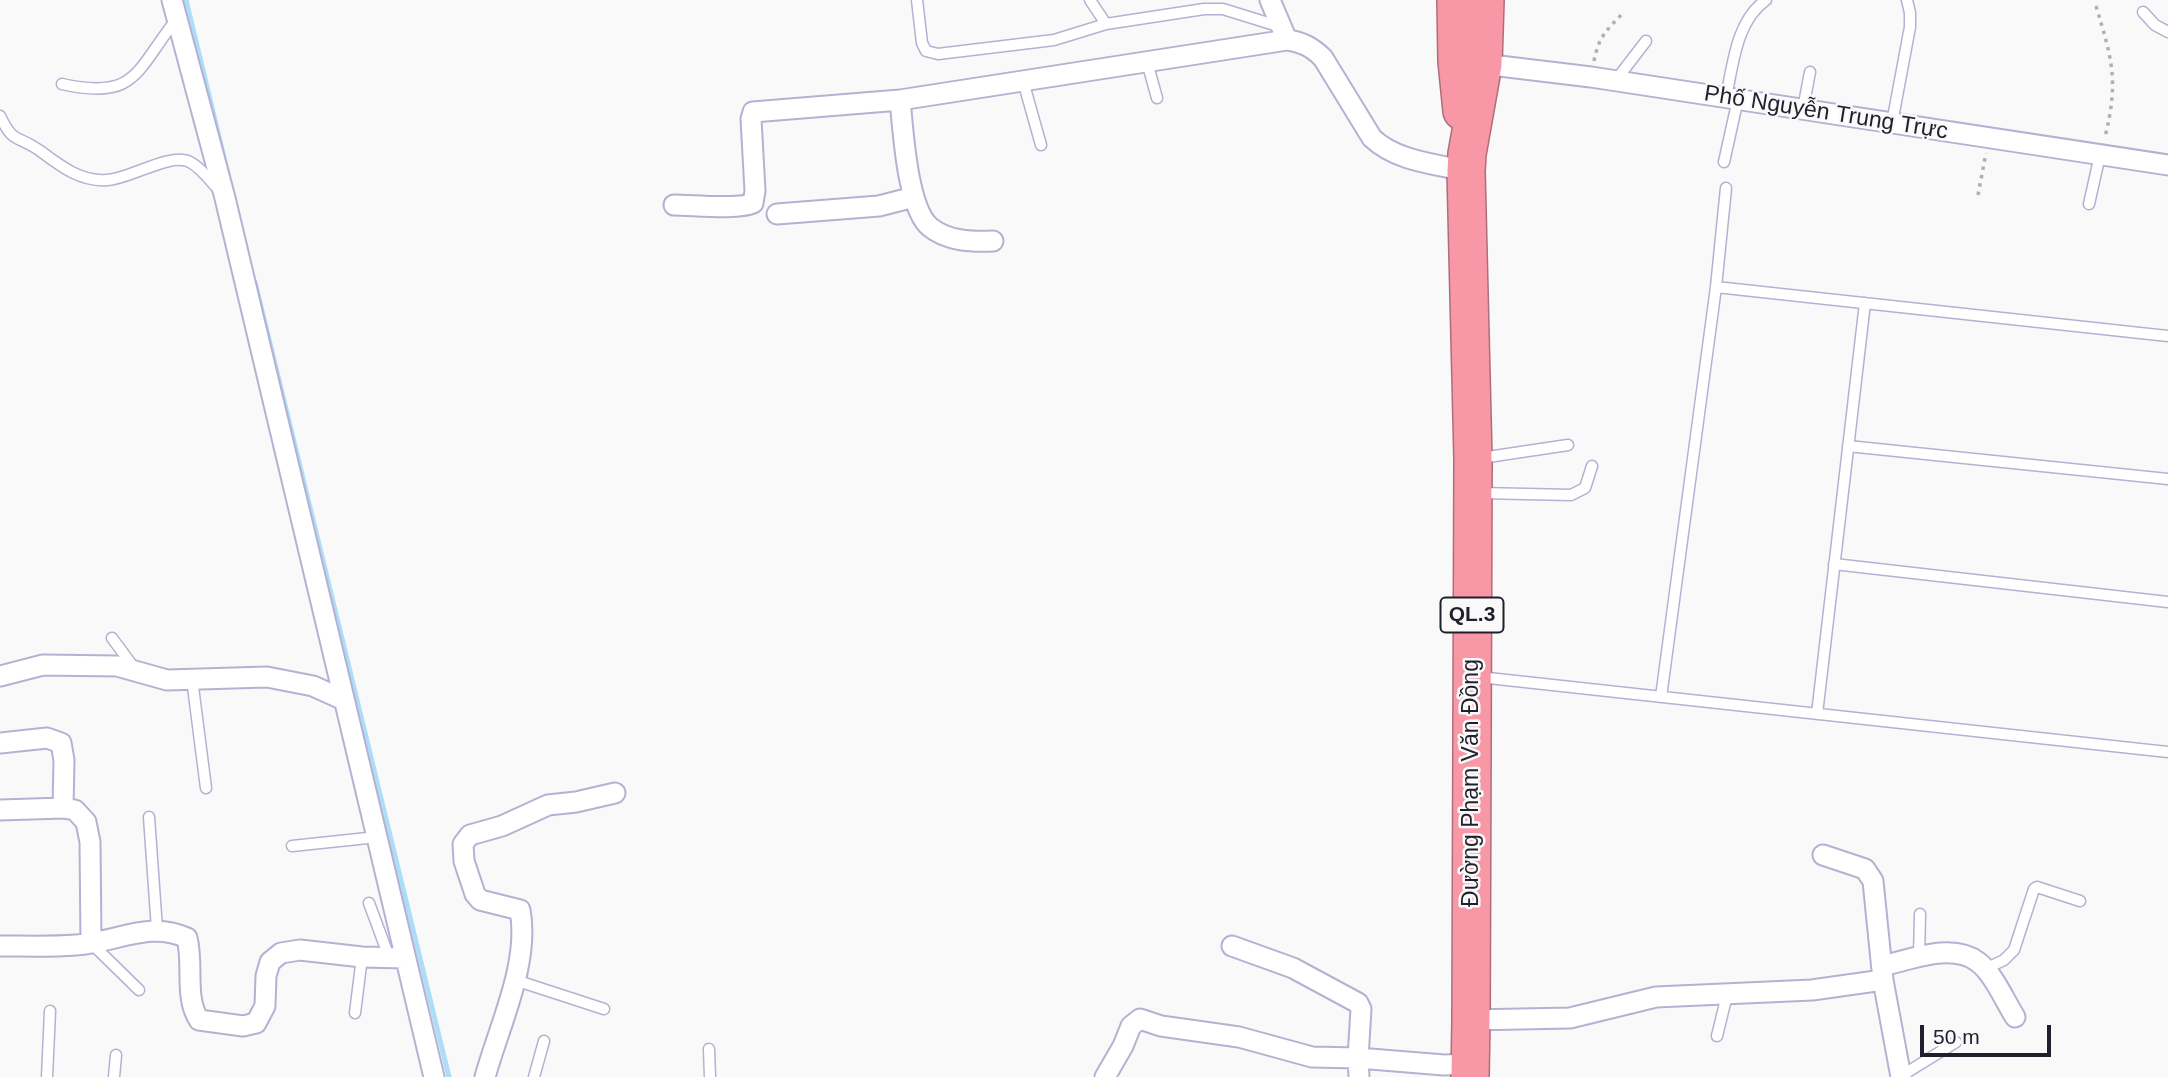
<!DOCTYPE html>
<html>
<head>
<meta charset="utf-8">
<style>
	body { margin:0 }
	#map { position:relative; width:2168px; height:1077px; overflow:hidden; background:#f9f9f9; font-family:Arial,sans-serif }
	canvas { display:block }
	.scale { position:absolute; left:1920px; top:1025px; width:131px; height:32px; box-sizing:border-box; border:4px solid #211f2b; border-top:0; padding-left:9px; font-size:21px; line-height:24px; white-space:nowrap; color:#211f2b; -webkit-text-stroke:5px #f9f9f9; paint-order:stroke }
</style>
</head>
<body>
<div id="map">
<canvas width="2168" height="1077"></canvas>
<div class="scale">50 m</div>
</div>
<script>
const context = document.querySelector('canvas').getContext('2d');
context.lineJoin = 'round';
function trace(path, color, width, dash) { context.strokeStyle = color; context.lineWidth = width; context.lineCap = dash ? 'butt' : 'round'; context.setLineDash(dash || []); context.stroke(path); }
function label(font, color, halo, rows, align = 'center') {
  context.font = font + ' Arial,sans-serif'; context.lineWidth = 5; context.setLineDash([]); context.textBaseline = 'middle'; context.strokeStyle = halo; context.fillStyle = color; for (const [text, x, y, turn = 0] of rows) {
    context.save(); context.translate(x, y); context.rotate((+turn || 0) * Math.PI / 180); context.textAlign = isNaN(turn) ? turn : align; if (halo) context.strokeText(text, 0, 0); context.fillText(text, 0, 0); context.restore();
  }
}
trace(new Path2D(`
	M186 0 228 174
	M255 282 449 1077`), '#aeddf7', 5);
const lane = new Path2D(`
	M917 0 922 43 926 51 938 54 1054 40 1106 24 1204 9H1223L1281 27
	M1090 0 1106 24
	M2143 12 2155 25 2168 32
	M1147 62 1157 98
	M1616 80 1646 41
	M1023 81 1041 145
	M62 84C137 101 136 70 176 20
	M1726 97C1733 65 1736 21 1766 0
	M1803 109 1810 72
	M0 116C14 145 16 134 39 150 59 165 80 182 107 180 130 179 170 152 190 162 201 168 209 179 217 188
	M1892 123 1910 27V13L1907 0
	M1724 162 1738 99
	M2089 204 2100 155
	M1716 287 2168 336
	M1848 446 2168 479
	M1481 458 1568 445
	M1481 493 1571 495 1585 488 1592 466
	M1834 564 2168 602
	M112 638 135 669
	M1479 677 2168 752
	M192 679 206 788
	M1661 697 1716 287 1726 188
	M1817 714 1865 303
	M149 817 157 929
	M292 846 377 837
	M369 903 389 957
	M92 944 139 990
	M1919 957 1920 914
	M1985 969 2004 960 2014 950 2034 889 2037 887 2080 901
	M515 980 604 1009
	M355 1013 362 957
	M1717 1036 1727 995
	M709 1049 710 1077
	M1901 1076 1956 1042
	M47 1077 50 1011
	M114 1077 116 1055
	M534 1077 544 1041`);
const street = new Path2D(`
	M172 0 225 198 434 1077
	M1270 0 1287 40
	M1483 64 1591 77 2168 165
	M900 100C903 129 907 208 930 227 947 241 971 242 993 241
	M674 205C693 205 738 210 753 203L755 191 751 119 753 112 900 100 1287 40C1302 42 1312 47 1323 58L1372 138C1396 161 1435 164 1466 171
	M777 214 879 206 914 197
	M0 676 43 665 117 666 167 680 267 677 313 686 344 700
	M0 743 47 738 61 743 64 760 63 808
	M0 810 63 808 75 810 86 822 90 842 91 943
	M1823 855 1865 869 1873 881 1883 980 1901 1077
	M0 946C25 946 51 947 76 945 115 943 149 920 187 938 194 965 184 997 199 1020L243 1026 256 1023 265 1006 266 976 270 962 281 953 300 950 362 957 405 958
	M1232 946 1293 968 1358 1003 1361 1009 1358 1058 1359 1077
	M1882 966C1910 960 1952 942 1978 962 1993 973 2005 1001 2015 1017
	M1471 1020 1570 1018 1656 997 1812 990 1883 980
	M485 1077C499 1026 530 963 520 910L480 900 475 894 464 861 463 844 470 835 502 826 548 805 576 802 615 793
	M1105 1077 1123 1046 1131 1026 1140 1019 1161 1026 1239 1037 1312 1057 1358 1058 1444 1065 1470 1064`);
const highway = new Path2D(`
	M1456 0 1457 61 1462 111
	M1470 1077 1471 1020 1473 459 1466 171 1467 154 1483 64 1485 0`);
trace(lane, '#b6b1d2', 13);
trace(street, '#b6b1d2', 23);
trace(highway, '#ad6e7c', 40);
trace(new Path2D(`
	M2096 6C2112 59 2119 81 2105 137
	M1594 61C1599 36 1606 31 1623 13
	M1978 195 1986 153`), '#b0afb3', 3.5, [3.5, 5]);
trace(lane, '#fff', 10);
trace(street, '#fff', 19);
trace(highway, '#f898a7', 37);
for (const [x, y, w] of [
	[1472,615,63]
]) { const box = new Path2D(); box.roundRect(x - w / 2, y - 17.5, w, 35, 5); context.fillStyle = '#f9f9f9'; context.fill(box); trace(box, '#211f2b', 2); }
label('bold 21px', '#211f2b', null, [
	["QL.3",1472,615]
]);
label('23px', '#211f2b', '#f9f9f9', [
	["Phố Nguyễn Trung Trực",1826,113,9],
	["Đường Phạm Văn Đồng",1472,783,-90]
]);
</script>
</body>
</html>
